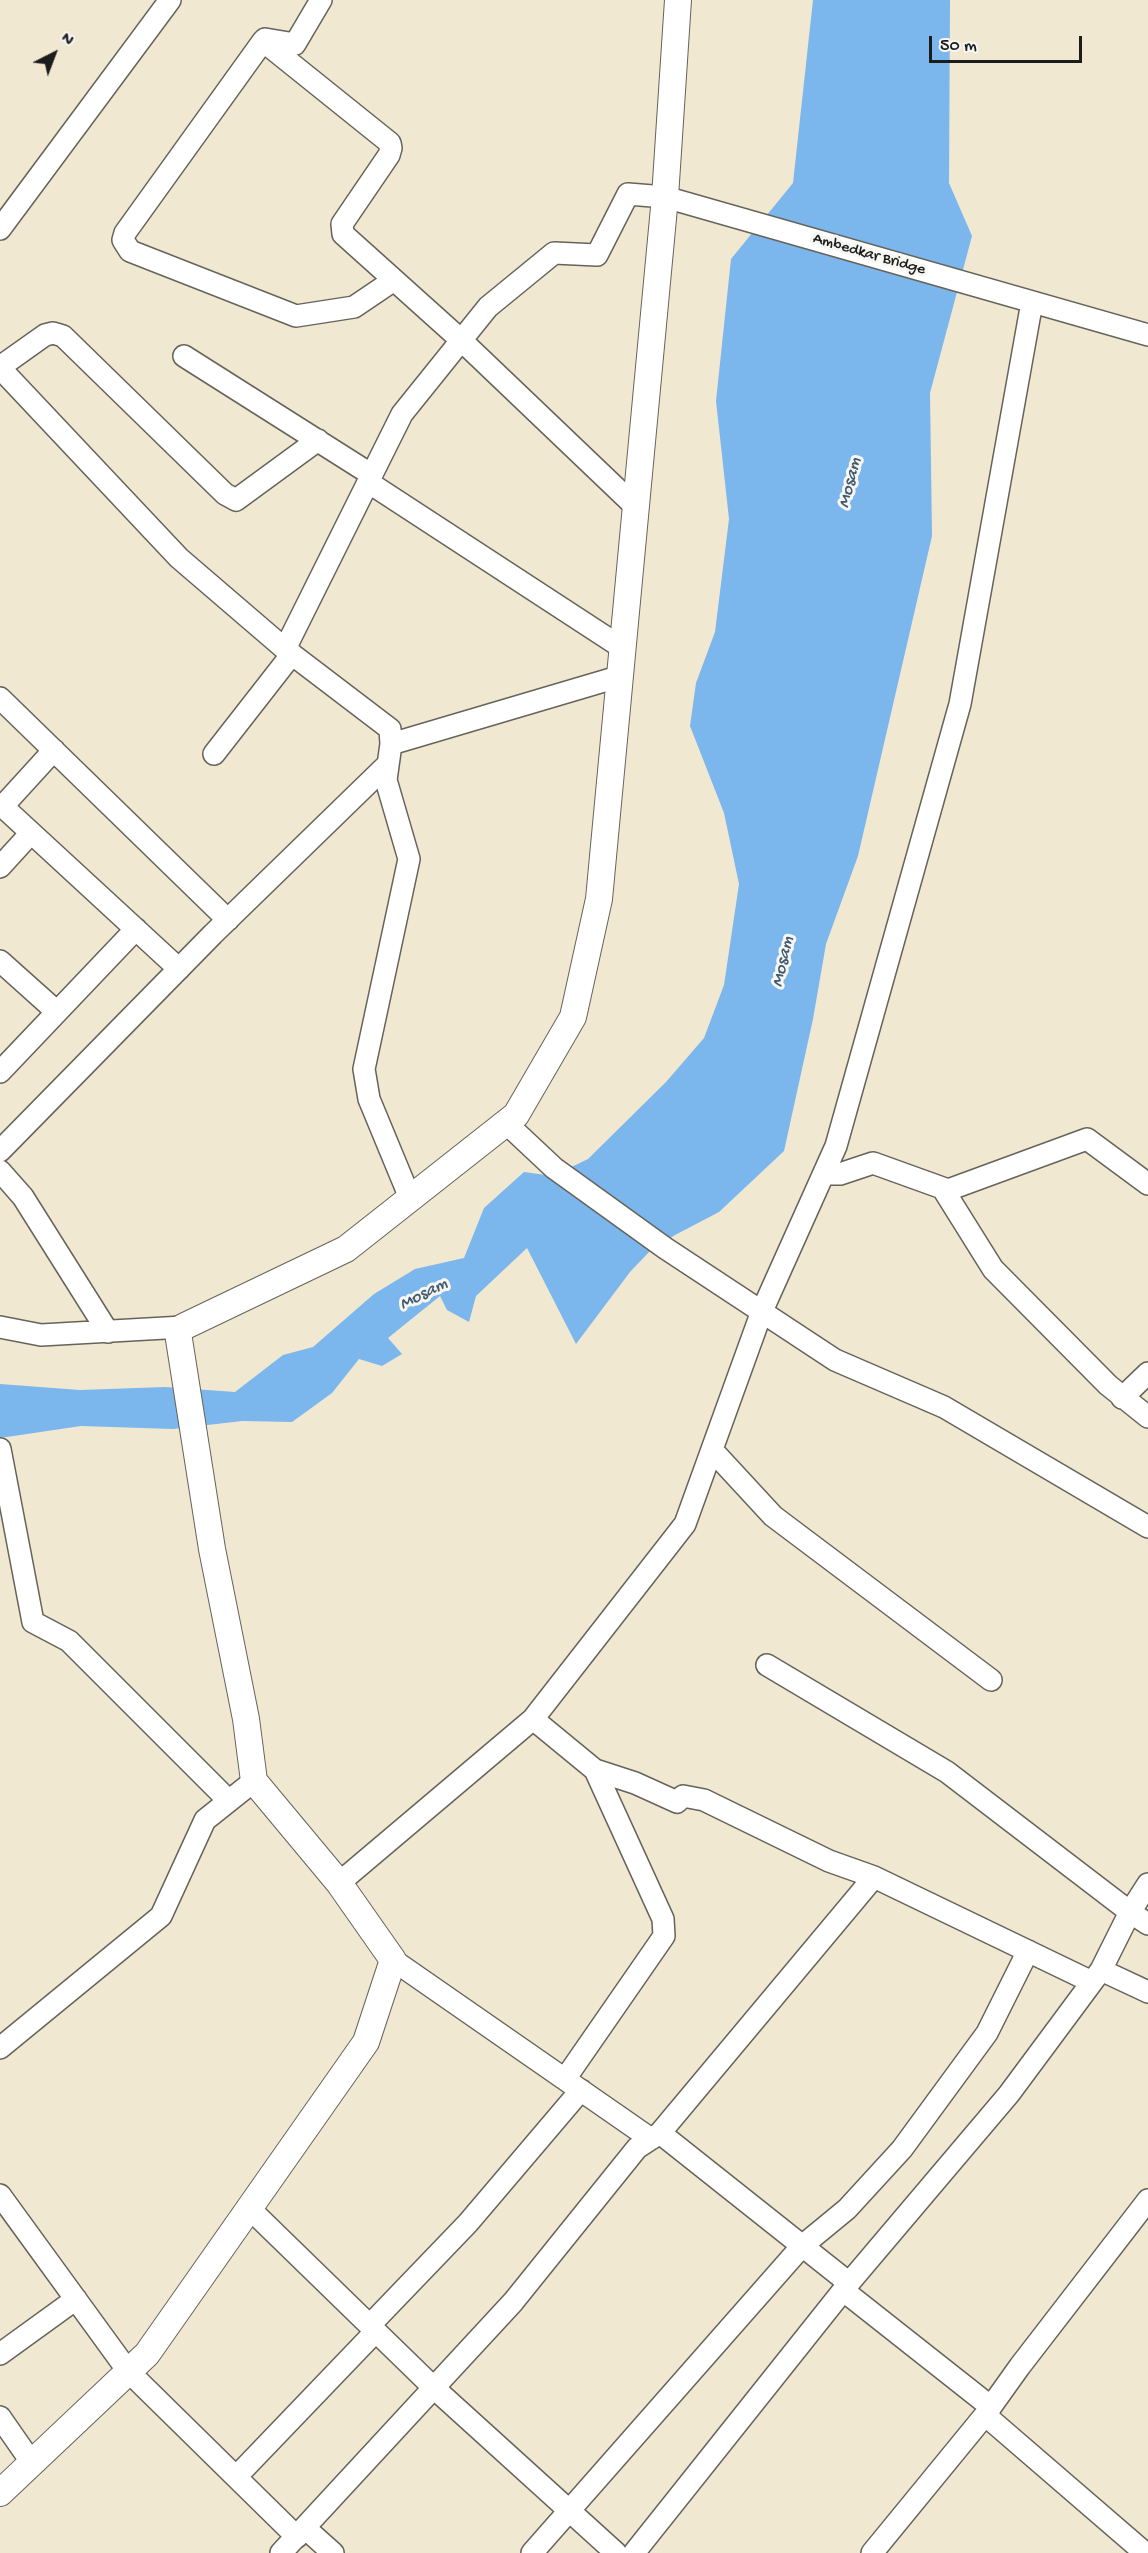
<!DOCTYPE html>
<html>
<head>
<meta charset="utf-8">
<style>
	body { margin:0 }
	#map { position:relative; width:1148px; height:2553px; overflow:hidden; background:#f0e8d1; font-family:"Gochi Hand",sans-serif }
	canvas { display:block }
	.north { position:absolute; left:24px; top:24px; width:60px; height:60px; -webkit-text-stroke:4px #f6f6f2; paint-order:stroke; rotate:42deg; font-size:16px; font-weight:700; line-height:24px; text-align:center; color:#1c1c1c }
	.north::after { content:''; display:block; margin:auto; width:21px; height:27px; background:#1c1c1c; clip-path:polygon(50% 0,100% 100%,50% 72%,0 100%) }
	.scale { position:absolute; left:929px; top:36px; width:153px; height:27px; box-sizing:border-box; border:3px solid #1c1c1c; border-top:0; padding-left:8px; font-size:18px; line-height:21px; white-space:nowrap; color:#1c1c1c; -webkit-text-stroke:4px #f6f6f2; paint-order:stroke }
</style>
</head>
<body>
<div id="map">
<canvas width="1148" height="2553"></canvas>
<div class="north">N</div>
<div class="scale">50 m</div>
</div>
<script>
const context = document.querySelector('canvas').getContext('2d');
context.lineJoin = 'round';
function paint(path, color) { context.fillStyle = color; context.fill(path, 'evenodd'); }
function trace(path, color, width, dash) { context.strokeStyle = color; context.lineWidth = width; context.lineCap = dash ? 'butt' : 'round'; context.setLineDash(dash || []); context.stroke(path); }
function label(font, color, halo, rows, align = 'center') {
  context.font = font + ' "Gochi Hand",sans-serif'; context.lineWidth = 6; context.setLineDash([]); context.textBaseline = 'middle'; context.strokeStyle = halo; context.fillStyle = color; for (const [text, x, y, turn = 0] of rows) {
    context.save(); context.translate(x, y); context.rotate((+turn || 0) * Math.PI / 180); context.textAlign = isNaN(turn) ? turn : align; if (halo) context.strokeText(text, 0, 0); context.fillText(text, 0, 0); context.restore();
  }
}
paint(new Path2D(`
	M813 0H950L949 183 972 236 930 393 932 536 858 856 826 944 813 1019 784 1151 719 1212 675 1235 650 1251 630 1272 576 1344 527 1248 476 1296 469 1322 447 1310 440 1296 388 1338 402 1354 382 1366 359 1359 332 1393 292 1422 242 1421 173 1429 81 1426 0 1438V1384L80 1390 165 1387 235 1392 283 1355 313 1347 374 1294 415 1269 464 1258 484 1208 524 1172 553 1176 588 1159 666 1082 704 1038 724 985 739 884 724 813 690 726 696 683 715 632 729 519 716 401 731 259 793 183Z`), '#7bb6ec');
const minor = new Path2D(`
	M321 0 295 44 265 39 263 41 125 233 123 240 130 251 296 316 354 307 394 280
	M263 41 390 143 391 148 389 155 342 224 343 234 461 340 637 508
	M0 229 170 0
	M184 356 372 475
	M0 367 45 335 53 333 63 336 225 494 236 500 318 440
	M0 368 179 558 285 649 402 414 488 307 554 253 597 255 628 194 665 197 1148 335
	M368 482 624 649
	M285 649 390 729 391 744 386 780 409 859 364 1069 369 1099 410 1198
	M0 698 228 920
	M391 744 621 676
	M214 754 292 654
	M0 804 179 969
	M3 806 54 750
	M0 867 31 833
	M0 961 57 1012
	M0 1072 136 929
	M506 1123 554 1168 665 1248 835 1360 944 1407 1148 1527
	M0 1151 213 934 388 764
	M0 1171 23 1197 108 1332
	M824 1174H840L873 1163 948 1190 1087 1139 1148 1184
	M943 1189 993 1269 1108 1385 1148 1417
	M0 1327 41 1335 183 1327
	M1122 1398 1148 1373
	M0 1449 33 1622 69 1641 229 1801
	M712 1450 773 1516 991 1680
	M767 1665 947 1772 1130 1912 1101 1970 1009 2094 849 2283
	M533 1719 595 1770 635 1783 677 1802 683 1796 704 1800 829 1861 874 1877 1092 1982
	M339 1883 533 1719 685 1524 762 1311 836 1146 960 704 1032 302
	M1148 1884 1130 1912 1148 1924
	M393 1960 651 2139
	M1101 1970 1148 1992
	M0 2048 161 1916 205 1820 254 1781
	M565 2079 664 1936 663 1919 595 1770
	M0 2195 128 2371 297 2537
	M249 2208 434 2388 616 2553
	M844 2291 991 2407
	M370 2325 468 2223 581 2090
	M0 2354 76 2299
	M0 2417 32 2463
	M236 2477 376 2331
	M305 2528 333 2553
	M281 2553 513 2302 637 2148 660 2133 874 1877
	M532 2553 802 2246 847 2209 902 2149 987 2033 1028 1951
	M634 2553 849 2283 660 2133
	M872 2553 985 2415
	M1145 2553 985 2415 1020 2366 1148 2200`);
const tertiary = new Path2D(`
	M0 2493 147 2354 366 2042 393 1960 339 1883 254 1781 246 1719 212 1549 178 1333 183 1327 346 1249 516 1115 573 1017 599 899 665 197 678 0`);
trace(minor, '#66635b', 24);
trace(tertiary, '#66635b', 28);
trace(minor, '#fff', 21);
trace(tertiary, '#fff', 26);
label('16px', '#1c1c1c', '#f6f6f2', [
	["Ambedkar Bridge",869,255,16]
]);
label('italic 18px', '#425a6f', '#f6f6f2', [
	["Mosam",851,483,-76],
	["Mosam",784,962,-77],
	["Mosam",424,1295,-27]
]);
</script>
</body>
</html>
